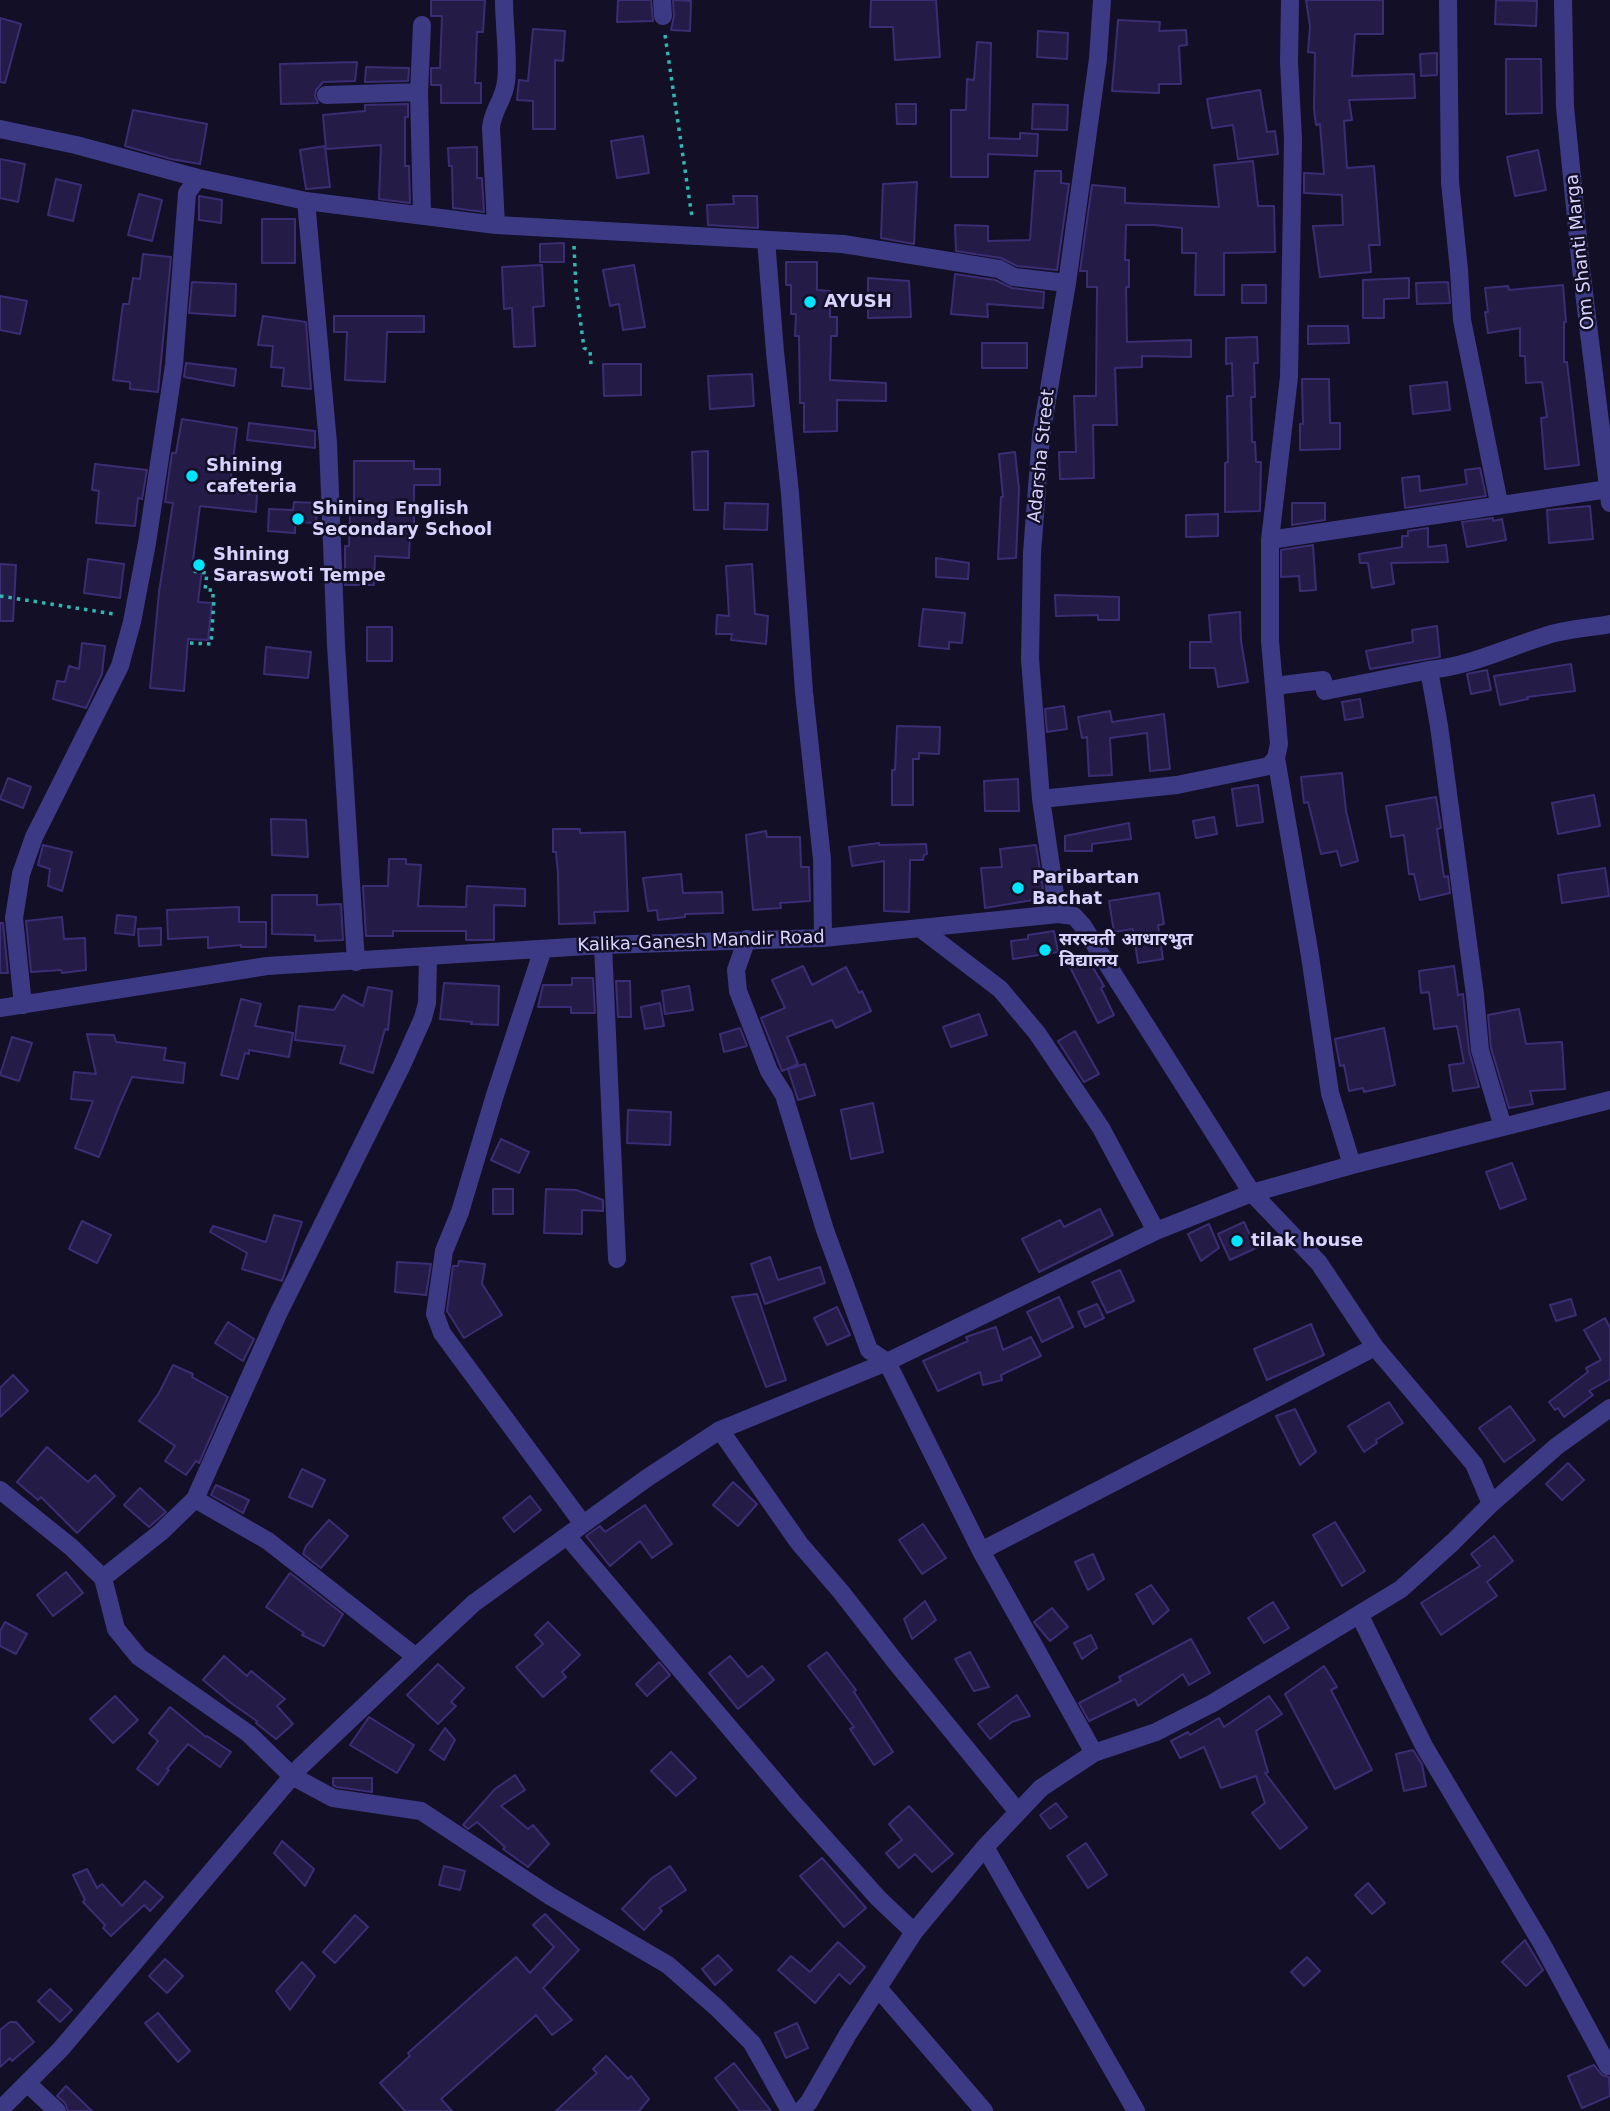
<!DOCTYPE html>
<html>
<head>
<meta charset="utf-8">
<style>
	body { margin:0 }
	canvas { display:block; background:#130f26 }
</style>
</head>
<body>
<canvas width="1610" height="2111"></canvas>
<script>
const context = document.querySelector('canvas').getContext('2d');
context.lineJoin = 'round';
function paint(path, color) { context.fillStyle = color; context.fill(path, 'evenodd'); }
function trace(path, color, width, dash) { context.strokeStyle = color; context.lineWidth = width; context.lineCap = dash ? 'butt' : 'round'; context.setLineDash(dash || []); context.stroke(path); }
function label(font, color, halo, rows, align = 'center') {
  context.font = font + ' "DejaVu Sans","Noto Sans Devanagari",sans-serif'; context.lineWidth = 5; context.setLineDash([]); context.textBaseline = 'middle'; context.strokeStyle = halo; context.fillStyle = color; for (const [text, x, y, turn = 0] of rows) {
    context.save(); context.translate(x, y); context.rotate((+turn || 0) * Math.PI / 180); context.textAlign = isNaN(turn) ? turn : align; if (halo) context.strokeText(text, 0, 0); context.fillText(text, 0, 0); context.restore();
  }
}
const building = new Path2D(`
	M431 0H485L483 32H477L475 83H481V103H441V85H431V68H440L442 16H431Z
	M618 0H651L653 21 617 22Z
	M673 0 691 1 690 31 671 30 674 16Z
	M871 0H936L940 57 895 60 893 27H870Z
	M1306 0H1383V34H1355L1352 76 1414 74 1415 98 1349 100 1352 120 1344 121 1347 168 1374 166 1380 245H1369L1371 272 1320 277 1313 226 1343 225 1342 195 1304 193V173L1324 174 1320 124 1316 125 1314 109 1315 53 1308 52 1310 26Z
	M1496 0 1537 1 1536 26 1495 24Z
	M0 18 21 24 5 83 0 82Z
	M1118 20 1160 22 1159 31 1186 30 1187 45 1179 46 1181 84H1159V93L1112 91Z
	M533 29 565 31 563 61 555 60V129H533V101L517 100 519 80 528 81Z
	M1038 31 1068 33 1067 59 1037 57Z
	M977 42 991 43 989 138 1020 139V133L1038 134 1037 156 988 154V177H951V110H966L967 79 974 80Z
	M1437 53V75L1421 76 1420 54Z
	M1506 59H1541L1542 113 1506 114Z
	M357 62 355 81 323 82 316 90 315 96 318 103 281 104 280 64Z
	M366 67 409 68 408 81 365 82Z
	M1260 90 1267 132 1275 131 1278 154 1238 159 1233 125 1212 128 1207 99Z
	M408 104V117H405V166H409L410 203 379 199 381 145 326 149 323 115 365 111V105Z
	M896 104H916V124H897Z
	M1033 104 1068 105 1067 130 1032 129Z
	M133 110 207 124 200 164 171 159 125 146Z
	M643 136 649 173 617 178 611 141Z
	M325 146 330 187 306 189 300 150Z
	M477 147V178H482L484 212 453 208 452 166H449L448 148Z
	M1538 150 1546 190 1515 196 1507 157Z
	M0 159 25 164 18 202 0 198Z
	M1253 161 1258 206H1274L1275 252 1224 253V295H1195L1196 253H1182V228L1154 225H1126L1125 260H1129V287H1126L1127 342 1191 340V357L1142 356V367L1115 368 1117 425H1093L1094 478 1060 479 1059 452H1076L1074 396H1096L1097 287H1087V271H1080L1092 185 1125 188V203L1219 207 1214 165Z
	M1035 171H1061V183L1069 184 1057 270 1017 266 1001 258 956 251 955 225 988 226V241L1030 240Z
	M56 179 81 185 73 221 48 215Z
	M917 182 914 244 881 238 883 184Z
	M139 194 162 200 152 241 128 235Z
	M199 196 222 200 221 223 199 220Z
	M733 196H757L758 228 708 225 707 205 734 204Z
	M262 219H295V263H262Z
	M564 243V262H540V244Z
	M143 254 171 257 158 392 130 389V382L113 380 123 304H129L133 278 140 279Z
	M786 262H817V290L830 291V317H837V336H831L830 380 886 383V401L837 400V431L804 432V403H800L799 336H795L796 314H791V285H786Z
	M542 265 544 306 533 307 535 346 514 347 512 308 504 309 502 267Z
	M634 265 645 327 623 330 619 304 610 306 603 270Z
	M955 274 995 280 1012 288 1044 292 1043 308 987 304 988 317 951 314Z
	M868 278 909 281 911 317 868 318Z
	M1409 278V298L1384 299V318H1363V280Z
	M192 282 236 284 235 316 189 313Z
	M1448 282 1450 303 1417 304 1416 283Z
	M1242 285H1266V303H1242Z
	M1563 285 1566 322H1564V362H1567L1579 465 1545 469 1541 418 1547 417 1542 382 1526 383 1525 356H1520V328L1488 333 1485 312H1488L1485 288 1508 286 1509 290Z
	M0 296 27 301 20 334 0 330Z
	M263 316 306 322 311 389 282 386 284 368 271 367 273 346 258 345Z
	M334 316H424V332H387L385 382 345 380 347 332H334Z
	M1308 326H1348L1349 343 1308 344Z
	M1257 337 1258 363H1254L1255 397H1251L1252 442H1255L1256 462H1261L1260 511 1225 512V463L1228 462 1227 396H1233L1232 363 1226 364V338Z
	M982 343H1027V368H982Z
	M186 363 236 369 234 386 184 377Z
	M603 364H641V395L604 396Z
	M752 374 754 406 710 409 708 376Z
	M1302 379H1329L1330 423H1340V449L1300 450V424H1303Z
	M1447 382 1450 410 1413 414 1410 386Z
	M182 419 237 428 229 492 257 494 256 512 200 506 193 560 203 561 198 602 212 603 208 640 188 639 184 691 150 688 159 592 173 503 165 502 172 453H176Z
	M249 423 315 431V448L247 440Z
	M708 451V510H694L692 452Z
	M1015 452 1019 489 1016 558 998 559 1001 497H1003L999 454Z
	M354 461H414V469H440V485H414V531H410L409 558 375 556 374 585H345V546H349L350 513H354Z
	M95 464 147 470 142 499 138 498 135 526 96 523 99 491 92 490Z
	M1480 468 1486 496 1405 508 1402 478 1419 476 1420 491 1467 484 1465 470Z
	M294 502 317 503 316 523 295 522V533L268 531 269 509 293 510Z
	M725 503 768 504 767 530 724 529Z
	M1292 503H1325V520L1292 525Z
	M1590 506 1593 539 1549 543 1547 510Z
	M1218 514V536L1186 537V515Z
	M1493 518V521L1502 519 1506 540 1467 547 1462 522Z
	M1428 528V547L1446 545 1448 562 1391 563 1394 584 1372 588 1368 563H1360L1359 554 1402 547V536H1408V531Z
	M1313 545 1316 590 1300 591 1299 576 1281 577V550Z
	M936 558 969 563 968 579 936 577Z
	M88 559 124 564 120 598 84 593Z
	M0 564 16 565 13 621H0Z
	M752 564 755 614 768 616 766 644 731 640 732 634H716L717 615 729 616 726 566Z
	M1055 595 1119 597V620H1098V615L1056 616Z
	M923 609 965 613 962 643 949 642V649L919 646Z
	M1240 612 1241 641 1248 682 1218 687 1215 668H1190V642H1211L1209 615Z
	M1437 626 1440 657 1370 669 1366 651 1413 642 1412 630Z
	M367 627H392V661H367Z
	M82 643 105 646 102 674 86 708 53 699 57 681 65 682 69 666 79 669Z
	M266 647 311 652 308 678 264 674Z
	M1571 664 1575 691 1527 697 1528 699 1500 705 1494 676Z
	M1487 670 1491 690 1471 694 1467 674Z
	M1360 699 1363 717 1345 720 1342 702Z
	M1064 706 1067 729 1047 732 1045 709Z
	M1110 711 1112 722 1164 714 1170 769 1150 771 1147 733 1110 738 1112 775 1089 776 1087 737 1082 738 1078 717Z
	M897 726 940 727 939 754 919 753V759H913V805H892V770H895Z
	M1342 773 1346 811 1358 861 1341 866 1337 851 1321 854 1308 802 1304 803 1301 777Z
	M8 778 31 787 23 808 0 799Z
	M1018 779 1019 811H985L984 781Z
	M1258 785 1263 822 1237 826 1232 789Z
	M1594 795 1600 826 1558 834 1552 803Z
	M1436 797 1441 828 1437 829 1444 877 1448 876 1450 893 1420 900 1414 874H1409L1404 835 1391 837 1386 806Z
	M1214 817 1217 834 1196 838 1193 821Z
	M271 819 306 820 308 857 272 855Z
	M1129 823 1131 839 1092 844V851H1065V836Z
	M553 829H580V833L625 832 628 911 594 912 595 923 559 924 558 874 556 852H553Z
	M766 831 767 837H800L801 867H809L810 901 780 903 781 908 753 910 746 835Z
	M879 843V845L926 844 927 854 924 855 923 860H910L909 912 884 911V861L852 866 849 847Z
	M43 845 72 852 62 891 48 886 50 869 38 865Z
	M1036 845 1043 889 1032 891 1033 900 985 908 981 868 1002 867 1000 849Z
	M389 859H406V864L421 865 418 906 466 907 467 886 525 889V906L494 905V940H466V931H393V936H366L363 886H388Z
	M1605 868 1609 896 1562 903 1558 875Z
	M681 874 683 893 722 892 723 913 685 914V917L658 920 657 910 648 911 643 878Z
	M1159 893 1164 924 1158 925 1163 959 1138 963 1133 929 1114 932 1109 901Z
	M272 895H317V905L341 904 343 940 315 941V935L272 934Z
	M239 907V922H266V947H241V945L208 948V937L168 939 167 910Z
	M117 915 136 917 134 935 115 933Z
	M62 917 64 939 85 938 86 970 62 973 61 970 31 972 26 921Z
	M0 923H3L8 973H0Z
	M161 928V945L139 946 138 929Z
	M1054 931 1058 952 1013 959 1011 941 1028 939V935Z
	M1086 956 1104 986 1101 988 1114 1015 1098 1023 1069 965Z
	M803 966 812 985 846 967 859 993 862 991 871 1011 836 1028 832 1020 787 1037 798 1064 782 1071 761 1018 785 1008 772 980Z
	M1454 966 1458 995 1463 994 1469 1051 1479 1087 1453 1091 1449 1065 1464 1063 1457 1026 1434 1029 1429 992 1421 993 1419 971Z
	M572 978H593L595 1013H571V1007H538L543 985H572Z
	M616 981H630L631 1017H618Z
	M444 983 499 986 498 1025 471 1024 472 1022 440 1019Z
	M689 986 693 1010 665 1014 662 991Z
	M368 987 392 991 388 1030 385 1029 373 1073 340 1063 345 1046 295 1040 299 1006 334 1010 343 995 363 1006Z
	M241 999 261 1004 255 1026 293 1033 289 1057 249 1050V1054L245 1053 238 1079 221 1075Z
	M660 1003 664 1026 645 1029 641 1007Z
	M1519 1009 1526 1044 1562 1042 1565 1089 1530 1091 1533 1104 1509 1108 1491 1048 1488 1015Z
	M979 1014 987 1035 951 1047 943 1027Z
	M740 1028 747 1046 724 1052 720 1034Z
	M1384 1028 1395 1085 1364 1092 1363 1088 1349 1091 1344 1065 1340 1066 1335 1039Z
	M1075 1031 1099 1074 1084 1082 1058 1041Z
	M87 1034 114 1035 116 1042 166 1048 164 1060 185 1063 183 1083 132 1077 120 1104 99 1157 75 1148 93 1101 71 1099 74 1072 96 1074Z
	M12 1037 32 1043 19 1081 0 1075Z
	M805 1064 815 1095 798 1100 788 1069Z
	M873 1103 883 1152 851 1159 841 1110Z
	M628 1110 671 1112 670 1145 627 1143Z
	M501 1139 529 1152 519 1173 491 1160Z
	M1512 1163 1526 1199 1500 1209 1486 1172Z
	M493 1189H513V1214H493Z
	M546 1189 576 1190 603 1200V1211L582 1210V1234L544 1233Z
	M1100 1209 1113 1235 1039 1272 1022 1239 1060 1220 1064 1227Z
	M274 1215 302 1222 282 1281 242 1269 247 1253 210 1232 213 1226 266 1242Z
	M82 1221 111 1235 97 1263 69 1249Z
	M1244 1222 1256 1248 1230 1260 1218 1234Z
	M1209 1224 1219 1248 1201 1261 1188 1234Z
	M770 1257 778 1280 820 1267 825 1283 765 1304 751 1264Z
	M459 1261 485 1264 482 1284 502 1315 464 1338 447 1311 453 1266H458Z
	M397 1262 431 1264 426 1295 395 1292Z
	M1120 1270 1134 1301 1107 1313 1092 1282Z
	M757 1294 786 1380 766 1387 732 1297Z
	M1059 1297 1073 1327 1042 1342 1027 1312Z
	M1571 1299 1576 1315 1556 1321 1550 1305Z
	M1097 1304 1104 1318 1085 1327 1078 1312Z
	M837 1307 850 1335 827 1345 814 1318Z
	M1605 1318 1610 1328V1379L1589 1391 1593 1395 1564 1417 1558 1408 1555 1410 1549 1402 1588 1372 1586 1368 1601 1360 1584 1330Z
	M228 1322 254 1339 243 1361 215 1343Z
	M1311 1324 1324 1355 1267 1380 1254 1349Z
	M996 1327 1003 1350 1031 1337 1041 1356 1001 1375 1002 1380 983 1385 980 1372 938 1391 923 1361 968 1341 966 1337Z
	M173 1365 193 1374 192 1377 228 1397 199 1463 196 1461 186 1475 165 1461 175 1446 139 1421 159 1393Z
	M13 1375 28 1391 0 1417V1388Z
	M1389 1402 1403 1423 1376 1440 1377 1443 1364 1452 1348 1426Z
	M1510 1406 1535 1440 1504 1462 1479 1428Z
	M1295 1409 1316 1452 1300 1465 1276 1416Z
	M47 1447 88 1482 95 1475 115 1496 77 1533 41 1497 38 1500 17 1482Z
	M1568 1463 1584 1480 1562 1500 1546 1484Z
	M302 1469 325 1480 312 1507 289 1497Z
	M733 1482 757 1504 738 1526 713 1505Z
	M216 1485 249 1500 243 1513 211 1495Z
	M140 1488 166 1512 149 1527 124 1505Z
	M530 1496 541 1510 514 1532 503 1518Z
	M645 1505 672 1544 652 1558 640 1541 610 1566 586 1536 600 1526 605 1532Z
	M329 1520 348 1536 321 1568 303 1554 306 1546Z
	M1335 1522 1365 1571 1342 1586 1313 1535Z
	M923 1524 946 1558 922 1574 899 1540Z
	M1494 1536 1513 1561 1487 1582 1497 1596 1441 1635 1421 1603 1480 1566 1471 1554Z
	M1093 1554 1104 1579 1088 1590 1075 1562Z
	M66 1572 83 1593 53 1616 37 1595Z
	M290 1573 343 1614 324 1646 302 1635 304 1633 266 1607Z
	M1151 1585 1169 1610 1153 1624 1136 1594Z
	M925 1601 936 1620 912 1639 904 1619Z
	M1273 1602 1289 1628 1264 1643 1248 1618Z
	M1052 1608 1068 1627 1050 1641 1034 1622Z
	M5 1622 27 1634 16 1654 0 1646V1631Z
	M548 1622 580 1655 562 1672 566 1677 543 1697 516 1667 543 1644 535 1635Z
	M1091 1635 1097 1648 1082 1659 1074 1643Z
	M1191 1639 1210 1673 1189 1685 1183 1674 1138 1706 1135 1699 1089 1721 1079 1703 1121 1681 1119 1677Z
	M827 1652 856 1690 854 1692 893 1752 874 1765 850 1729 854 1727 808 1666Z
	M970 1652 989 1687 974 1691 955 1659Z
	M224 1656 247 1676 251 1671 285 1699 277 1706 293 1724 276 1739 256 1723 257 1721 231 1703 203 1680Z
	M730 1656 748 1677 762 1666 774 1680 738 1709 709 1673Z
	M659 1662 670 1675 647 1696 636 1684Z
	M438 1664 464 1688 451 1702 456 1706 438 1724 407 1695Z
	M1324 1666 1337 1687 1331 1690 1372 1770 1335 1789 1285 1694Z
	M1017 1695 1030 1716 1012 1722 990 1739 978 1724Z
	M115 1696 138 1720 113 1743 90 1719Z
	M1269 1696 1282 1714 1256 1731 1268 1772 1265 1773 1307 1828 1280 1849 1252 1813 1265 1803 1256 1776 1221 1788 1204 1747 1180 1758 1171 1741 1188 1732 1190 1735 1219 1718 1224 1727Z
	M170 1707 206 1737 207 1736 231 1752 220 1767 188 1744 167 1769 169 1770 158 1785 137 1769 158 1741 149 1733Z
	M369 1717 414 1745 397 1773 350 1745Z
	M445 1728 455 1740 444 1760 430 1750Z
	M1413 1750 1422 1764 1426 1786 1404 1791 1396 1754Z
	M671 1752 696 1778 676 1796 651 1771Z
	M515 1775 525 1790 501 1806 528 1829 533 1825 549 1844 528 1867 503 1849 505 1847 477 1822 468 1829 463 1825 495 1789Z
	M333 1778H372V1792L337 1787 333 1785Z
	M1056 1803 1067 1817 1050 1829 1040 1815Z
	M909 1806 953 1854 932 1872 915 1854 899 1868 886 1853 902 1840 889 1824Z
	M282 1841 314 1869 305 1886 274 1853Z
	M1086 1843 1107 1875 1088 1888 1067 1856Z
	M822 1858 866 1908 844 1927 800 1876Z
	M444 1866 465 1871 460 1890 439 1885Z
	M670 1866 686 1890 659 1908 662 1911 644 1930 622 1909 652 1878Z
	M87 1869 97 1888 102 1884 122 1906 145 1881 163 1897 150 1911 144 1905 111 1936 103 1928 105 1925 83 1902 85 1900 73 1875Z
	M1368 1883 1385 1903 1372 1914 1355 1895Z
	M545 1914 579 1950 543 1988 572 2020 552 2035 536 2015 441 2099 452 2111H405L380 2083 410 2056 408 2053 516 1957 530 1973 554 1947 533 1925Z
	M355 1915 368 1927 335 1963 323 1952Z
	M1525 1940 1543 1970 1526 1986 1502 1962Z
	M838 1942 865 1967 850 1984 839 1974 815 2003 778 1970 791 1956 810 1972Z
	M718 1955 732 1970 715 1985 702 1969Z
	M1307 1957 1320 1971 1304 1986 1291 1972Z
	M165 1959 183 1976 167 1993 149 1976Z
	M302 1962 315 1976 290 2010 276 1991Z
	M50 1989 72 2010 60 2022 38 2001Z
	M158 2013 190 2051 178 2062 145 2023Z
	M10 2022H16L34 2042 12 2061 10 2058 0 2067V2030Z
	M797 2023 808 2048 786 2058 775 2033Z
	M606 2056 628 2079 631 2076 649 2099 639 2111H556L597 2073 593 2069Z
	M734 2063 771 2111H740L715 2078Z
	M1594 2065 1602 2075 1609 2077 1610 2096 1582 2108 1568 2076Z
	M66 2086 92 2111H68L65 2103 57 2096Z`);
paint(building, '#241b47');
trace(building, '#3b2d73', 2);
trace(new Path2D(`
	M665 35 692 217
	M574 246 576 289 584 348 590 351 591 365
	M0 596 114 614
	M190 643 211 644 214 600 213 599V590H205L207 573 191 571`), '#2fb8b0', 3.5, [3.5, 5]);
trace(new Path2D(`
	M504 0C504 25 509 59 506 82 504 100 492 111 491 128L496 225 843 244 999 269 1014 277 1067 283
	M662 0 663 16
	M1448 0 1450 182 1459 270 1462 320 1499 503
	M1563 0 1565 107 1581 268 1610 503
	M422 25 419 92 422 215
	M326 95 419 92
	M0 129 76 145 198 178 306 201 496 225
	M306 201 328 443 336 645 356 962
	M766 240 775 352 790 493 804 692 822 859 823 938
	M1270 540 1608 489
	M1274 686 1323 680 1325 691 1429 670
	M1276 758 1310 956 1330 1093 1352 1165
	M1041 799 1177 785 1269 766 1276 758 1279 744 1270 641V540L1289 377 1293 140 1289 62 1290 0
	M1058 914 1041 799 1030 659 1032 553 1041 436 1067 283 1098 59 1102 0
	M920 928 1000 989 1037 1033 1101 1128 1156 1231
	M747 939 736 970 738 991 769 1071 784 1095 825 1230 869 1350 887 1362 981 1551 1094 1753
	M603 945 617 1259
	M543 949 495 1095 460 1212 444 1251 435 1314 442 1333 583 1524
	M23 1005 14 918 21 874 34 837 120 666 132 622 147 543 174 365 187 193 198 178
	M0 1008 267 966 603 945 823 938 1058 914 1074 916 1083 926 1252 1193 1319 1263 1375 1347 1474 1464 1491 1504
	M1503 1127 1480 1050 1475 995 1439 726 1429 670C1471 666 1506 648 1545 636 1565 629 1589 628 1610 624
	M720 1430 799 1543 842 1593 894 1660 1018 1812
	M0 1490 71 1547 103 1578 116 1629 139 1657 249 1734 292 1776 333 1798 421 1811 550 1896 668 1965 717 2008 752 2043 790 2111
	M195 1499 268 1541 416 1657
	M567 1536 795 1805 878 1898 914 1932
	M981 1551 1375 1347
	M103 1578 161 1532 195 1499 278 1314 402 1065 423 1018 427 1003 428 957
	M1360 1616 1424 1746 1542 1944 1608 2066
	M985 1847 1136 2111
	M878 1988 984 2111
	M27 2083 57 2111
	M0 2110 60 2050 300 1767 416 1657 474 1603 647 1478 720 1430 887 1362 1156 1231 1252 1193 1352 1165 1610 1100
	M801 2111 809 2102 848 2034 914 1932 985 1847 1041 1788 1094 1753 1156 1732 1213 1703 1401 1589 1453 1542 1491 1504 1557 1446 1610 1408`), '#3d3a85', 18);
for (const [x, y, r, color] of [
	[810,302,7,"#00e5ff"],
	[192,476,7,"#00e5ff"],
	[298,519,7,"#00e5ff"],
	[199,565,7,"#00e5ff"],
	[1018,888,7,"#00e5ff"],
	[1045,950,7,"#00e5ff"],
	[1237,1241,7,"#00e5ff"]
]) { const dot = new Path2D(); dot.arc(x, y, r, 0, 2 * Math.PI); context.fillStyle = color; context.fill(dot); trace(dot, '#130f26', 2.5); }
label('18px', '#d9d4ff', '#130f26', [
	["Om Shanti Marga",1581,252,-96],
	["Adarsha Street",1042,456,-84],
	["Kalika-Ganesh Mandir Road",701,942,-2]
]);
label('bold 18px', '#d9d4ff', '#130f26', [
	["AYUSH",824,302],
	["Shining",206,466],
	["cafeteria",206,487],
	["Shining English",312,509],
	["Secondary School",312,530],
	["Shining",213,555],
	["Saraswoti Tempe",213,576],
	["Paribartan",1032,878],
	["Bachat",1032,899],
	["सरस्वती आधारभुत",1059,940],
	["विद्यालय",1059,961],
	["tilak house",1251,1241]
], 'left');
</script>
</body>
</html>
